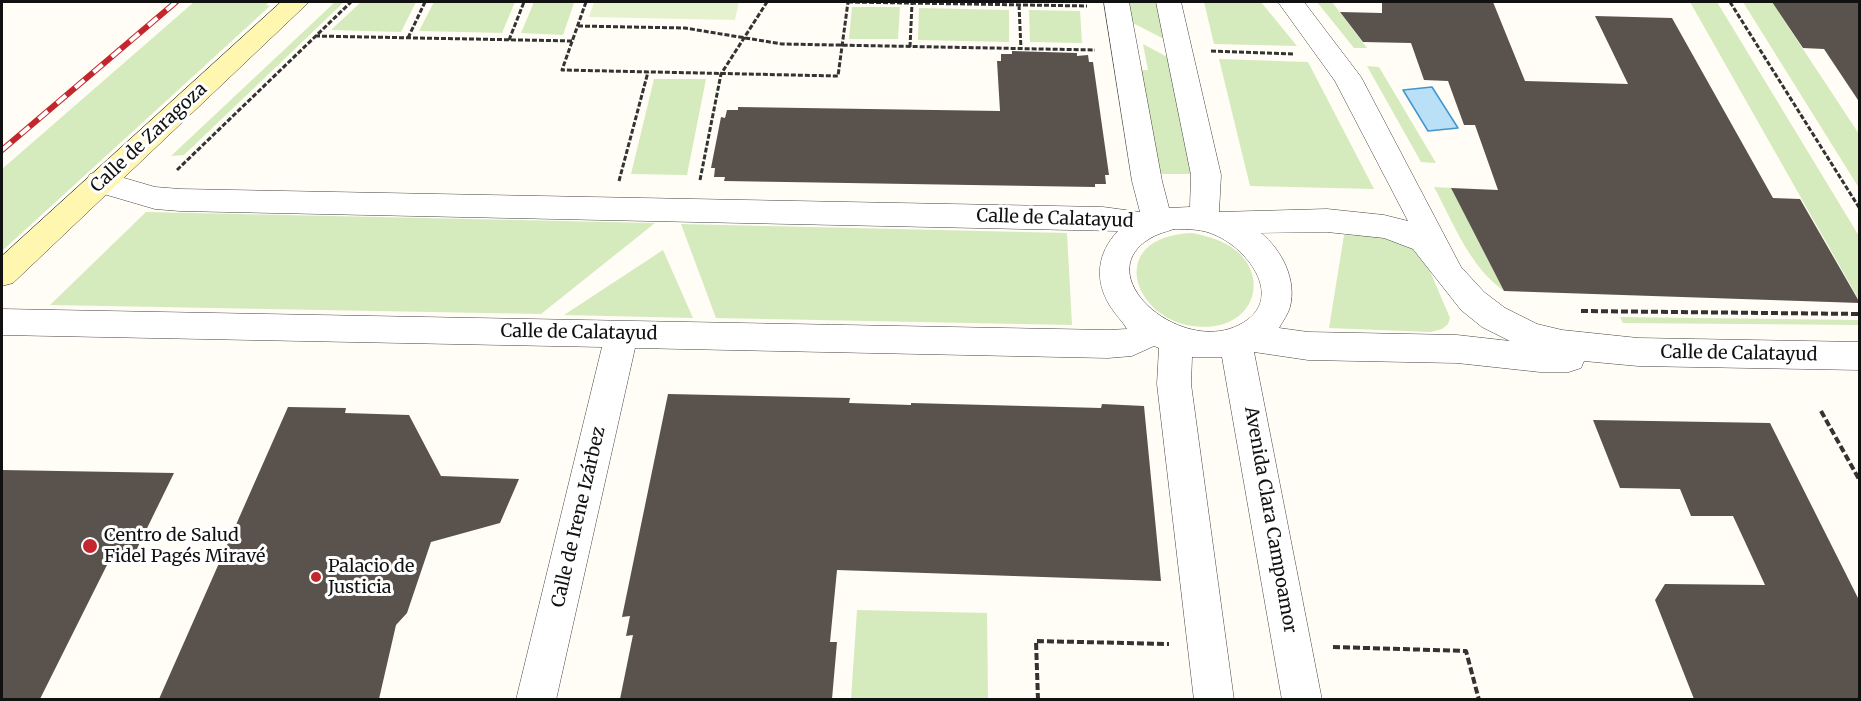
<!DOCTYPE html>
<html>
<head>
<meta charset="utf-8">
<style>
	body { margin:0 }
	#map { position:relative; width:1861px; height:701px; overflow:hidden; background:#fffdf5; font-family:Merriweather,serif }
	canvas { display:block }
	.frame { position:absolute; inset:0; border:3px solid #111; pointer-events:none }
</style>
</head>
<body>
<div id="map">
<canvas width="1861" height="701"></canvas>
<div class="frame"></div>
</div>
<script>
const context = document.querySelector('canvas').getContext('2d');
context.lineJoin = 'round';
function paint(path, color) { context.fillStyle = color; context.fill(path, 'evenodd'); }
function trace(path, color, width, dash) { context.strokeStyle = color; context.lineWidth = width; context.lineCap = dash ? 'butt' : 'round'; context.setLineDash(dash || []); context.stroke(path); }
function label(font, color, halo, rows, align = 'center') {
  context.font = font + ' Merriweather,serif'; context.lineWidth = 6; context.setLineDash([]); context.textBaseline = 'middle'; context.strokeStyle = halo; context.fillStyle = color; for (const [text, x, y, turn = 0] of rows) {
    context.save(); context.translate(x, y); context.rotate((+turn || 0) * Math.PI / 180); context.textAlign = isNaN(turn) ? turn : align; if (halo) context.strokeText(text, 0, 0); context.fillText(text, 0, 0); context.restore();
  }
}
paint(new Path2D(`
	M194 2H269L266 5 270 6 2 251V169Z
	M335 2H344L184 155 171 156Z
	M361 2H416L401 32 331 30Z
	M434 2H515L502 33 419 31Z
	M534 2 574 3 563 35 521 33Z
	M1126 2H1159L1168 41 1129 21Z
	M1204 2H1261L1297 46 1214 44Z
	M1317 2H1332L1367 48H1354Z
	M1690 2H1717L1859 236V300Z
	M1743 2H1772L1859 134V188Z
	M852 7H900L898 39H849Z
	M919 8 1009 10V42L918 40Z
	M1029 10 1080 11 1082 43 1030 42Z
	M1143 44 1171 59 1195 174H1156L1138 70H1148Z
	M1219 59 1308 62 1374 189 1250 186Z
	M1367 66 1379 67 1436 163 1421 162Z
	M654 79H706L687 175 631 174Z
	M1434 187 1451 188 1504 291C1469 266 1454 224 1434 187Z
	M146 212 655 223 541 314 50 305Z
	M681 224 1067 233 1072 325 716 318Z
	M1192 233C1208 236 1225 241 1238 252 1267 279 1254 320 1215 326 1139 337 1096 237 1192 233Z
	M1344 235 1398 237 1424 257 1450 318 1448 324 1442 329 1431 332 1329 328Z
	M663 250 693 318 564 315Z
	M1620 317 1859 320 1860 325 1623 323Z
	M857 610 987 613 988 699H851Z`), '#d5ebbd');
paint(new Path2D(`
	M594 2H739L735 20 589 17Z`), '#e6f2cf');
const water = new Path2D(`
	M1432 87 1458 128 1428 131 1403 90Z`);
paint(water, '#b9e0f7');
trace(water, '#3f96cf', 1.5);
paint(new Path2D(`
	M1382 2H1493L1525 81 1628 84 1595 16 1672 18 1773 198 1800 199 1860 303 1504 291 1451 188 1498 190 1475 125H1464L1448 81 1424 80 1411 43 1363 42 1340 12 1382 13Z
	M1772 2H1860V103L1824 49 1803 48Z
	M1012 51 1077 53V56L1088 55 1089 62H1093L1109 175H1105L1106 184H1095V187L724 181 725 177H714L715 168H711L721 117 725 118 727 110H738V107L1000 111 997 61H1001V54H1012Z
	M668 394 850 398 849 403 911 405V403L1101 408 1102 404 1144 406 1161 581 837 570 830 642H837L832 699H620L633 635 626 636 630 616 622 617Z
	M288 407 346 408 345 413 409 415 441 476 519 479 500 523 431 542 407 613 396 625 379 699H159Z
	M1593 420 1770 423 1860 602V699H1694L1655 600 1665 584 1765 585 1733 516H1691L1680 489 1620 488Z
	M2 470 174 473 131 561H109L40 699H2Z`), '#5a524d');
const minor = new Path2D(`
	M1104 2H1129L1162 181 1169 208 1190 207 1191 175 1156 2H1181L1221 175 1219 212 1327 209 1384 215 1408 221 1335 81 1278 2H1304L1361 77 1461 267 1484 292 1505 308 1537 324 1562 330 1638 338 1860 342V370L1638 366 1584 361 1581 368 1569 372H1540L1457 363 1308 360 1254 352 1322 700H1282L1222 357H1192L1191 384 1234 700H1194L1157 384 1159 348 1154 346 1132 356 1108 358 635 348 556 700H516L602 347 2 335V309L1108 330 1127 329C1123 322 1115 314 1110 306 1094 280 1097 253 1118 231L180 211 155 209 90 190 85 182 90 174 100 171 155 187 180 189 1103 207 1140 212 1132 181ZM1174 229C1188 229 1203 229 1215 235 1249 249 1287 301 1239 325 1180 355 1089 276 1149 239 1156 234 1166 232 1174 229ZM1327 232 1384 238 1413 249 1461 310 1482 327 1510 341 1457 335 1308 332 1279 328C1283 321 1288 314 1290 307 1297 280 1282 250 1261 233Z`);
const secondary = new Path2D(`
	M281 2H309L13 283 2 286V256Z`);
trace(minor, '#444', 1);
trace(secondary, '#333', 1);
trace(new Path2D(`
	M586 2 562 70 838 76 848 2
	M848 2 1087 6
	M1730 2 1860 209
	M1019 5 1021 49
	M578 26 685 28 782 44 1095 50
	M315 36 573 41
	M408 38 425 2
	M509 40 524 2
	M910 47 912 3
	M1211 51 1294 54
	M177 170 351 2
	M700 180 721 74 767 2
	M619 181 648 72`), '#333', 3, [5, 2]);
trace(new Path2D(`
	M1581 311 1860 314
	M1821 411 1860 481
	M1333 647 1466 651 1479 700
	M1038 700 1036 641 1169 644`), '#333', 4, [7, 3]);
paint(minor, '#fff');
paint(secondary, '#fff6b0');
const rail = new Path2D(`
	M2 150 176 2`);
trace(rail, '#c4262e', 6);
trace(rail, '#fff', 4, [12]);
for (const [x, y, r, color] of [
	[90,546,8,"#c4262e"],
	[316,577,6,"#c4262e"]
]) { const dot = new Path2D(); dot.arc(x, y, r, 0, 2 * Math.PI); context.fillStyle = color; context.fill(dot); trace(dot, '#fff', 2); }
label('18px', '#111', '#fff', [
	["Calle de Zaragoza",149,138,-43],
	["Calle de Calatayud",1055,219,2],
	["Calle de Calatayud",579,333,1],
	["Calle de Calatayud",1739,354,1],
	["Calle de Irene Izárbez",579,517,-77],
	["Avenida Clara Campoamor",1270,520,80]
]);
label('18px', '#111', '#fff', [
	["Centro de Salud",104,536],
	["Fidel Pagés Miravé",104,557],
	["Palacio de",328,567],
	["Justicia",328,588]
], 'left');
</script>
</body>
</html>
